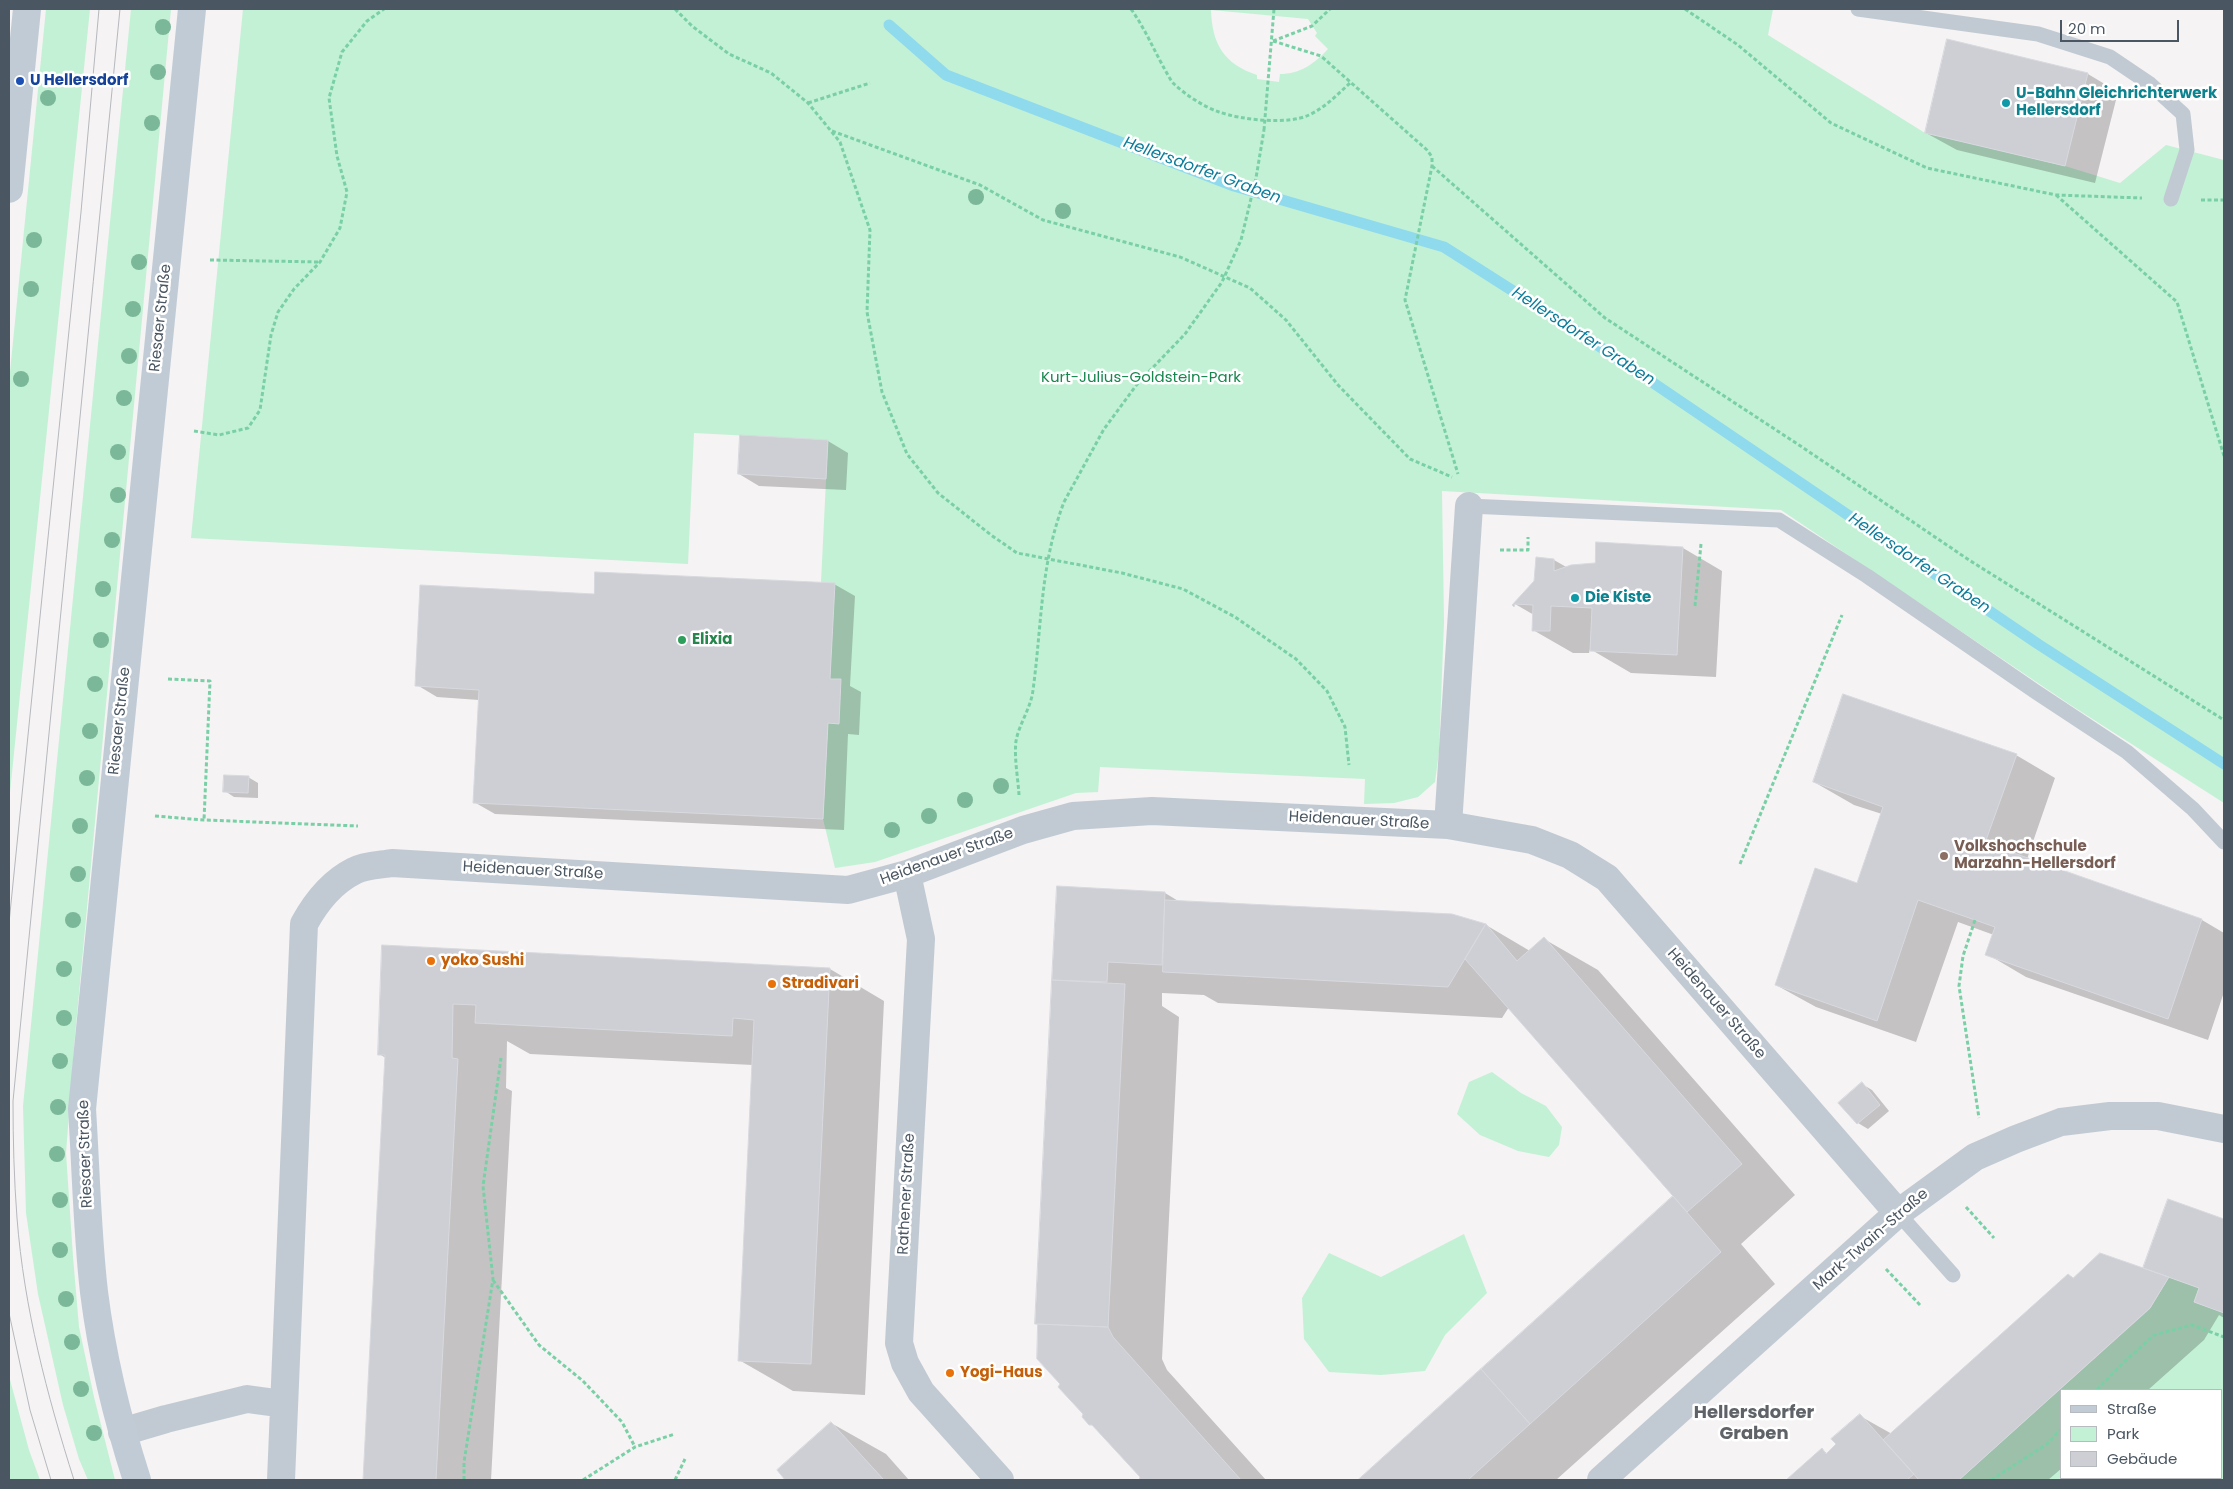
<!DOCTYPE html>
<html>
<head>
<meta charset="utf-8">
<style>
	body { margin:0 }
	#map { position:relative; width:2233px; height:1489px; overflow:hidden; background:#f5f3f3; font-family:Poppins,sans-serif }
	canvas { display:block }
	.frame { position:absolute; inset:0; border:10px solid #4a5661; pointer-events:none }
	.legend { position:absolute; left:2060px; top:1389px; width:162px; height:90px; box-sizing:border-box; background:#fff; border:1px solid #b7bbc0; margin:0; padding:6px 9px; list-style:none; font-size:15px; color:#4a5661 }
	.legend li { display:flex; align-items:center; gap:10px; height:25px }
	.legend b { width:25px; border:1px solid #b7bbc0 }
	.scale { position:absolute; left:2060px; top:20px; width:119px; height:22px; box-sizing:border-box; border:2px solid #4a5661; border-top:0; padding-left:6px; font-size:15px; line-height:18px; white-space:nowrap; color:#4a5661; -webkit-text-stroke:4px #fff; paint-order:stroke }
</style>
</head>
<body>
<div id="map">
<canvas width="2233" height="1489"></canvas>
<div class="frame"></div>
<ul class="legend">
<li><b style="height:6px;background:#c1cbd6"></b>Straße</li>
<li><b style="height:14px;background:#c3f1d5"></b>Park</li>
<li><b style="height:14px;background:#cdcfd5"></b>Gebäude</li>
</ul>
<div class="scale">20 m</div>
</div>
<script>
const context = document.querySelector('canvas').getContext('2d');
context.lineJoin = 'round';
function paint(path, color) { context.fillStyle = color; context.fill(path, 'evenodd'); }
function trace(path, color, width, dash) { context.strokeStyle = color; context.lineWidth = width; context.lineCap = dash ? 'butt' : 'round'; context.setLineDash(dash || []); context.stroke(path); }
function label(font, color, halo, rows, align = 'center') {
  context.font = font + ' Poppins,sans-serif'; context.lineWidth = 5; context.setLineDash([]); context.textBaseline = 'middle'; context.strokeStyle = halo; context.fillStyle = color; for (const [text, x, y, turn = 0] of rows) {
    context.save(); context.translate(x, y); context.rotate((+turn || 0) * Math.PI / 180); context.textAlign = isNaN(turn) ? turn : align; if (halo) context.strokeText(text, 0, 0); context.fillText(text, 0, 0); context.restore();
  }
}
paint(new Path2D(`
	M46 9H90L9 802V382Z
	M131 9H171L75 1036 66 1153 73 1257 79 1327 94 1397 115 1480H88L79 1459 63 1405 38 1294 26 1213 23 1106Z
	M243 9H1773L1768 35 1925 133 2065 166 2120 183 2166 145 2224 160V803L2069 704 1781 510 1442 491 1444 622 1439 752 1435 782 1418 797 1394 803 1364 804 1365 779 1100 767 1098 792 1076 793 875 862 835 868 823 819 828 723 839 724 840 679H830L834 583 821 582 828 440 694 433 688 564 191 538ZM1211 10 1308 19 1317 33 1315 36 1328 49C1314 64 1300 74 1280 74L1279 82 1257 79V75C1224 64 1212 44 1211 10Z
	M1492 1072 1521 1093 1546 1106 1562 1127 1559 1145 1549 1157 1518 1151 1480 1135 1457 1114 1469 1082Z
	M1464 1234 1487 1293 1445 1335 1425 1371 1381 1375 1329 1372 1304 1339 1302 1298 1329 1253 1381 1277Z
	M2169 1277 2199 1288 2194 1302 2224 1313V1480H1959L2150 1309ZM2062 1390H2222V1478H2062Z
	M9 1376 29 1450 40 1480H9Z`), '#c3f1d5');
paint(new Path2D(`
	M2088 74 2118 92 2095 183 1957 150 1926 133Z
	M828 441 848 453 846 490 759 486 739 474Z
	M1683 548 1722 571 1716 677 1631 673 1590 649 1589 653H1573L1533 630 1534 615 1515 604 1536 582 1537 558 1554 560 1568 568Z
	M834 584 855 596 850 686 861 692 859 735 848 734 844 830 495 814 474 802 479 700 437 697 417 685 595 595Z
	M2016 755 2055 778 2027 859 2202 920 2224 933V992L2208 1040 2026 977 1987 954 1994 935 1958 922 1916 1042 1816 1007 1776 985 1858 885 1882 814 1854 805 1814 782Z
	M248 777 258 783V798L234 797 225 791Z
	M1058 888 1165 893 1180 902 1452 915 1486 925 1530 951 1544 939 1598 970 1795 1195 1741 1244 1775 1284 1556 1480H1360L1675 1196 1509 1007 1502 1018 1218 1003 1204 995 1162 993V1006L1179 1017 1162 1359 1167 1370 1266 1480H1140L1141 1477 1098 1429 1090 1424 1062 1384 1040 1325 1037 1323Z
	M384 947 830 969 884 1001 865 1395 793 1391 739 1360 753 1065 530 1054 507 1041 506 1088 512 1091 491 1480H364L386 1058 379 1054Z
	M1862 1084 1872 1090 1889 1111 1868 1129 1858 1123 1840 1103Z
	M2169 1201 2224 1220V1318L2219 1315 2204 1340 2148 1390H2062V1468L2048 1480H1788L1822 1450 1828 1454 1860 1416 1892 1434 2068 1275 2074 1278 2144 1270Z
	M831 1423 886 1454 909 1480H787L778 1471Z`), '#0003');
trace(new Path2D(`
	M889 25 946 75 1234 186 1444 247 1590 340 2038 644 2224 764`), '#90daee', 11);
const building = new Path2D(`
	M1947 39 2088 73 2065 166 1925 133Z
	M740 435 828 440 826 479 738 474Z
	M1596 542 1683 547 1677 655 1590 651 1592 608 1551 606 1550 631H1532L1533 605 1515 604 1514 607 1512 605 1534 581 1536 557 1554 559V571L1571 565 1595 563Z
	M595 572 835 583 830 679H841L839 724 828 723 823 819 473 803 479 690 415 686 420 585 594 594Z
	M1843 694 2017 754 1985 843 2202 919 2168 1019 1985 955 1995 927 1918 900 1877 1021 1775 985 1815 868 1857 883 1883 807 1813 782Z
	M224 775 249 776 248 793 223 792Z
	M1057 886 1165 892 1162 965 1108 962 1107 982 1052 980Z
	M1165 900 1452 914 1486 924 1448 987 1163 972Z
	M1486 924 1517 961 1544 937 1742 1164 1687 1212 1465 959Z
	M382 945 830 968 811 1364 738 1361 754 1020 733 1018 732 1036 475 1023 476 1005 453 1004 452 1058 458 1059 436 1480H363L385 1055H378Z
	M1052 980 1125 984 1108 1327 1035 1324Z
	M1862 1082 1880 1105 1857 1124 1838 1103Z
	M1673 1196 1721 1252 1530 1424 1481 1369Z
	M2168 1199 2224 1219V1313L2194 1302 2199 1288 2143 1268Z
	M2100 1253 2169 1277 2150 1308 1959 1480H1919L1883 1440 2068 1274 2073 1278Z
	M1038 1324 1108 1327 1113 1337 1241 1480H1139L1140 1477 1092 1425H1089L1082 1417 1083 1414 1058 1387 1060 1384 1037 1359Z
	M1481 1369 1530 1424 1468 1480H1358Z
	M1860 1414 1914 1474 1907 1480H1786L1822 1448 1826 1454 1836 1444 1831 1439Z
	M831 1422 884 1480H785L777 1470Z`);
paint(building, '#cdcfd5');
trace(building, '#d7d9de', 1);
trace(new Path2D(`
	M675 9 692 26 729 54 771 73 808 103 840 142 870 230 867 312 882 392 907 454 938 493 991 535 1017 553 1122 573 1183 589 1235 617 1296 659 1327 691 1345 727 1349 765
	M1131 9C1144 27 1153 48 1164 68 1167 73 1170 80 1174 84 1186 95 1204 107 1219 112 1242 120 1288 125 1309 115 1326 107 1338 94 1351 82
	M1685 9 1738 45 1831 123 1927 168 2056 195 2142 198
	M1273 41 1321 56 1427 150 1432 157V166L1405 300 1458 474
	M1273 41 1312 26 1330 9
	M808 103 870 83
	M1264 130 1274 9
	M832 131 980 185 1043 220 1180 257 1250 288 1286 320 1338 385 1410 459 1452 477
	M1432 166 1605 318 1802 447 1969 560 2224 720
	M2056 195 2177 302 2224 456
	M2201 200H2224
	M210 260 320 262
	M194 431 219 435 248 428 260 410 271 335 278 312 294 289 320 262 340 228 347 192 337 156 329 98 342 52 367 21 384 9
	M1500 550H1528V537
	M1695 606 1701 544
	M168 679 210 681 204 820
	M1019 795C1018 778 1014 758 1016 741 1019 724 1031 708 1033 690 1042 624 1040 565 1064 502
	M155 816 204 820 358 826
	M1740 864 1842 615
	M1975 920 1963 956 1959 986 1979 1118
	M1966 1207 1994 1238
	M1886 1269 1920 1305
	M493 1280 539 1345 583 1381 622 1422 635 1447
	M2097 1390 2122 1364 2154 1335 2192 1325 2224 1337
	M464 1480V1462L493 1279 483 1186 501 1058
	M583 1480 635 1447 675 1434
	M675 1480 685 1459
	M1991 1480 2047 1444 2062 1428`), '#7ad0a6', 3, [4, 2.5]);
trace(new Path2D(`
	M1858 9 2038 34 2110 57 2150 84 2183 114 2187 150 2171 199
	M1469 506 1779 520 1867 576 2036 692 2127 752 2193 809 2224 842
	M1898 1213 1953 1275`), '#c1cad2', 15);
trace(new Path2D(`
	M1448 825 1469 506
	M907 874 921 939 899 1343 905 1363 921 1392 1000 1480
	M122 1432 166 1419 247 1399 284 1404
	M281 1480 304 924C316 902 332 882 354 871 365 865 381 865 392 863L848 890 907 874 1023 830 1073 816 1152 811 1448 825 1532 840 1570 855 1607 878 1898 1213
	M1601 1480 1898 1213 1975 1157 2016 1139 2061 1122 2110 1116H2158L2224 1129`), '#c1cad2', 28);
trace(new Path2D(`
	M9 189 27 9
	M137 1480C117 1418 102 1356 94 1292 87 1231 86 1170 82 1109L192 9`), '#c1cbd6', 28);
trace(new Path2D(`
	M9 923 81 212 99 9
	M9 1313 30 1410 51 1480
	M74 1480C47 1395 24 1308 17 1218 14 1179 13 1140 13 1101L120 9`), '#b5b8bd', 1);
trace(new Path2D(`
	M1064 502 1104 429 1138 383 1185 334 1222 282 1241 240 1256 178 1264 130`), '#7ad0a6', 3, [4, 2.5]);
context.fillStyle = '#7bb799';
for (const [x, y] of [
	[163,27],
	[158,72],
	[48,98],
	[152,123],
	[976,197],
	[1063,211],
	[34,240],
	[139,262],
	[31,289],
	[133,309],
	[129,356],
	[21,379],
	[124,398],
	[118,452],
	[118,495],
	[112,540],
	[103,589],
	[101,640],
	[95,684],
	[90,731],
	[87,778],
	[1001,786],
	[965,800],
	[929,816],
	[80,826],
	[892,830],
	[78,874],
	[73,920],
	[64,969],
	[64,1018],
	[60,1061],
	[58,1107],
	[57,1154],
	[60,1200],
	[60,1250],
	[66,1299],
	[72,1342],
	[81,1389],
	[94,1433]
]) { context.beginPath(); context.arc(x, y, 8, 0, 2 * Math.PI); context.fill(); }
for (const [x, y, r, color] of [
	[20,81,5,"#1a4fb4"],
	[2006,103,5,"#0f9aa8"],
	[1575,598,5,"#0f9aa8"],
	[682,640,5,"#2e9e5b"],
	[1944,856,5,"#8d6e63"],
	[431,961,5,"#e8710a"],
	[772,984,5,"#e8710a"],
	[950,1373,5,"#e8710a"]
]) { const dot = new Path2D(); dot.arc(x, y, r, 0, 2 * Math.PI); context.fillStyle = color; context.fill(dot); trace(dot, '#fff', 2); }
label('bold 15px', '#164399', '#fff', [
	["U Hellersdorf",30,81]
], 'left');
label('bold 15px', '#0d838f', '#fff', [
	["U-Bahn Gleichrichterwerk",2016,94],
	["Hellersdorf",2016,111],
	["Die Kiste",1585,598]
], 'left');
label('15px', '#4a5661', '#fff', [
	["Riesaer Straße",161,318,-84],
	["Riesaer Straße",120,721,-84],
	["Heidenauer Straße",1359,821,3],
	["Heidenauer Straße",947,857,-20],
	["Heidenauer Straße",533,871,3],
	["Heidenauer Straße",1716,1004,49],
	["Riesaer Straße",86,1154,-92],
	["Rathener Straße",907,1194,-87],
	["Mark-Twain-Straße",1871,1240,-41]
]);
label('15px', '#17864f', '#fff', [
	["Kurt-Julius-Goldstein-Park",1141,378]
]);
label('bold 15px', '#27864d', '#fff', [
	["Elixia",692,640]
], 'left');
label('bold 15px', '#785e54', '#fff', [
	["Volkshochschule",1954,847],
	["Marzahn-Hellersdorf",1954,864]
], 'left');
label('bold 15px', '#c56008', '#fff', [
	["yoko Sushi",441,961],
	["Stradivari",782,984],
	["Yogi-Haus",960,1373]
], 'left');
label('italic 16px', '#0c7c9b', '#fff', [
	["Hellersdorfer Graben",1202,171,20],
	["Hellersdorfer Graben",1583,337,33],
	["Hellersdorfer Graben",1919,564,34]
]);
label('bold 18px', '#5f6368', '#fff', [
	["Hellersdorfer",1754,1413],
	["Graben",1754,1434]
]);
</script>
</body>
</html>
